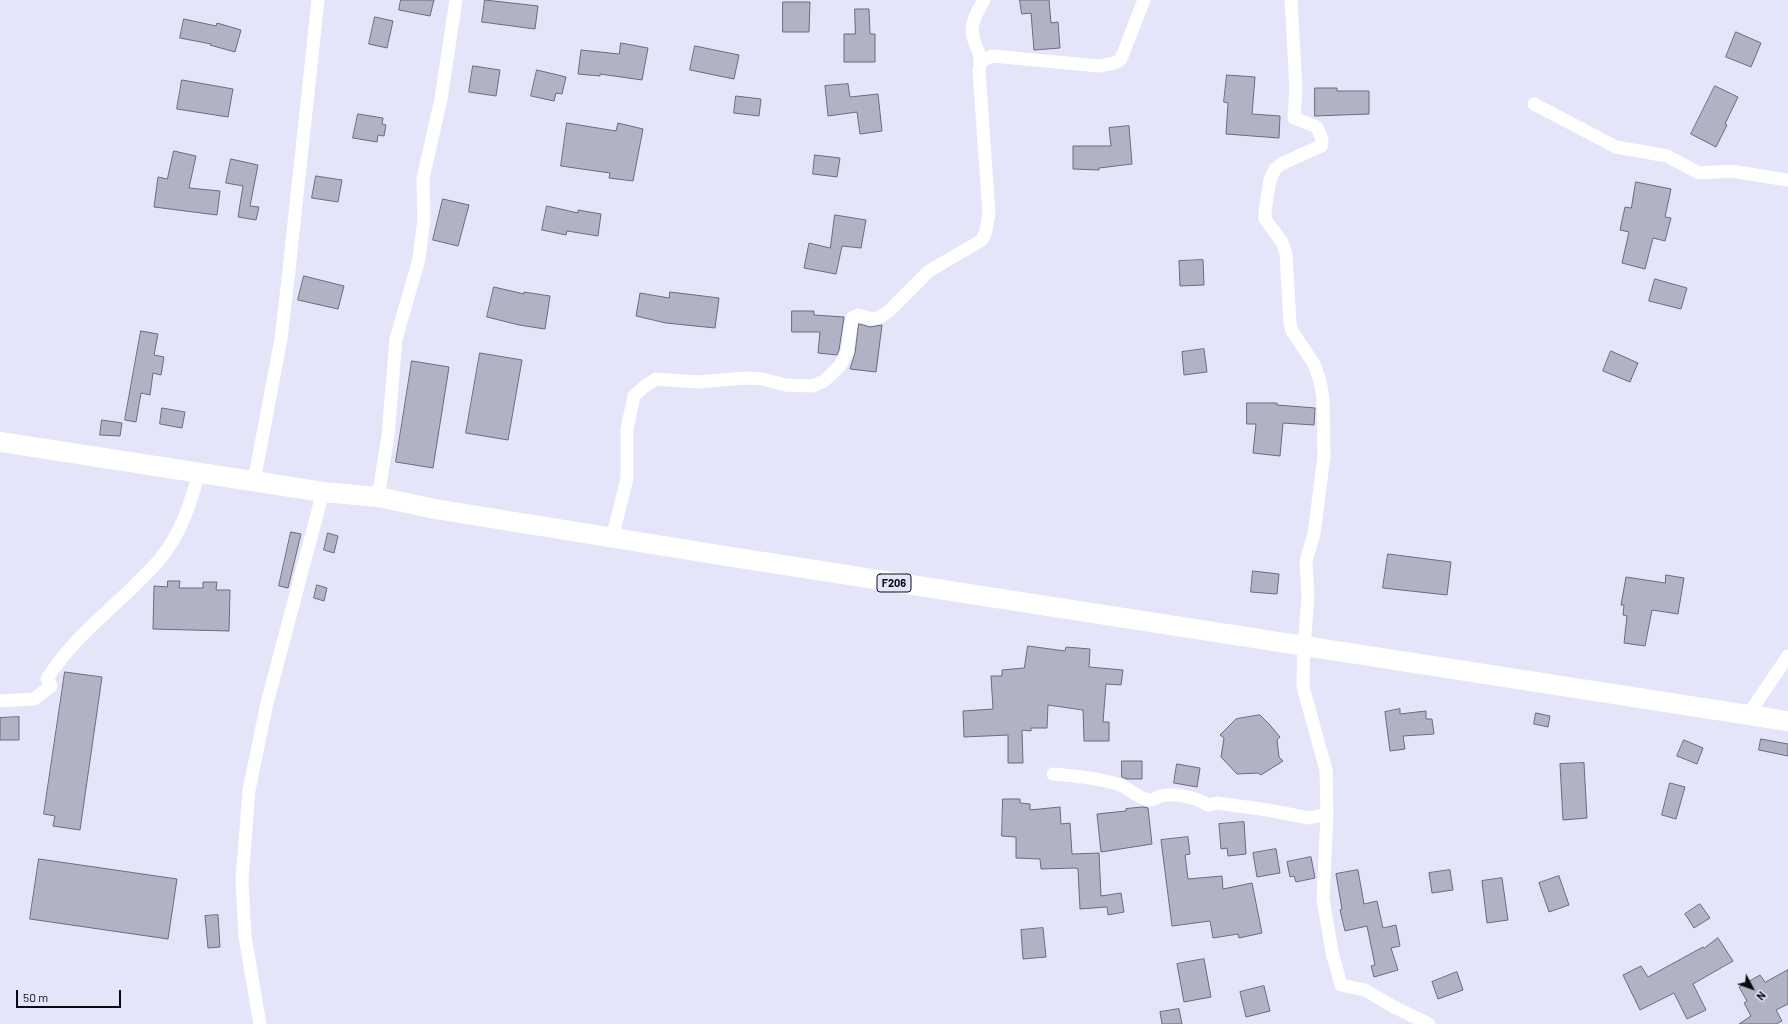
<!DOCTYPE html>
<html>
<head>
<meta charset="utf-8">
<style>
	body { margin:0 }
	#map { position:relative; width:1788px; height:1024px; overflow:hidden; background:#e4e5f8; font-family:Barlow,sans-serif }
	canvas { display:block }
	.north { position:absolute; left:1732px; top:968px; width:40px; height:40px; -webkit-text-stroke:3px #e4e5f8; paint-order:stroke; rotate:131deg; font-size:11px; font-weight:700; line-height:16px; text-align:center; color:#0b0c12 }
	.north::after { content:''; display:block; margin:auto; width:14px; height:18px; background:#0b0c12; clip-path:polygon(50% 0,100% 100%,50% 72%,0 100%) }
	.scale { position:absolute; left:16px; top:990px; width:105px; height:18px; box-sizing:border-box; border:2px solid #0b0c12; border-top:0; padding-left:5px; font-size:12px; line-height:14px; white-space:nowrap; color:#0b0c12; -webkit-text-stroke:3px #e4e5f8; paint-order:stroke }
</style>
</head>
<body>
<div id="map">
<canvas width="1788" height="1024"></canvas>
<div class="north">N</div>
<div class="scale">50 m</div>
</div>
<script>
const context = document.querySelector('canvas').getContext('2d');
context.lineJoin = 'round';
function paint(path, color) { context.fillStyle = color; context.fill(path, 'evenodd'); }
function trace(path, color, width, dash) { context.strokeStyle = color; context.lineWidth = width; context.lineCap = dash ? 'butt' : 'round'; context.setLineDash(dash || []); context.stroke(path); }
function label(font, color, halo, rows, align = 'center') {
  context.font = font + ' Barlow,sans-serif'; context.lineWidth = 3.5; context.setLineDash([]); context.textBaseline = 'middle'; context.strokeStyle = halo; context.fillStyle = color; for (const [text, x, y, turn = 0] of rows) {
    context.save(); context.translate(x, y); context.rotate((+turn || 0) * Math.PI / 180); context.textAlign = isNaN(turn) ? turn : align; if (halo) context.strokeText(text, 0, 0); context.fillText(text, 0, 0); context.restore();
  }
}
const building = new Path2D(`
	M401 0H434L430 16 399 10Z
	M485 0 538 6 535 29 482 22Z
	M1020 0H1049L1051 23 1058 22 1060 48 1034 50 1031 13 1022 14Z
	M783 2H810L809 32H783Z
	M855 9H869L870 34H875V62H844V34H855Z
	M375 17 393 21 387 48 369 44Z
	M184 19 216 26 217 23 241 30 235 52 210 45 211 44 180 38Z
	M1736 32 1761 43 1751 67 1726 57Z
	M621 43 648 48 642 80 600 74V76L578 74 581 50 619 54Z
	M695 46 739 55 734 79 690 70Z
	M473 66 500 70 496 96 469 92Z
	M537 70 566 77 562 94 556 93 554 101 531 96Z
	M1227 75 1255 77 1252 114 1280 116 1279 138 1226 134 1228 103 1224 102Z
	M182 80 233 89 228 117 177 109Z
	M848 84 850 97 878 94 882 131 860 134 857 112 828 116 825 86Z
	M1715 86 1738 97 1725 124 1727 125 1716 147 1691 134Z
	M1315 88H1337V91H1369V114L1315 116Z
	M736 96 761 99 759 116 734 113Z
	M358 114 383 118 382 124 386 125 384 136 378 135 377 142 353 138Z
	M567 123 616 131 618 123 643 129 633 181 609 178 610 173 561 166Z
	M1129 126 1132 164 1099 168V170L1073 169V146H1111L1109 128Z
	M174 151 196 156 189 188 220 191 217 215 154 207 158 177 167 179Z
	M815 155 840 158 837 177 813 174Z
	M231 159 258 165 250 206 259 207 256 220 238 217 243 186 226 183Z
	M316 176 342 180 338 202 312 198Z
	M1636 182 1671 189 1665 217 1671 218 1665 241 1653 238 1645 269 1622 263 1629 232 1620 230 1625 207 1631 208Z
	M443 199 469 205 458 246 433 240Z
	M547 206 578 213V210L601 214 598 236 567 231 566 235 542 230Z
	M835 215 866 220 861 248 842 246 836 274 804 268 809 243 830 248Z
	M1203 260 1204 285 1180 286 1179 261Z
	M304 276 344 286 338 309 298 300Z
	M1655 279 1687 288 1681 309 1649 301Z
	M494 287 524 294V292L550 296 545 329 519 325 487 317Z
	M670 292 719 298 715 328 666 323 636 316 640 293 669 298Z
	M792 311H814V315L844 317 839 350 837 355 818 353 820 332H792Z
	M859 324 870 327 882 325 876 372 850 369 855 353Z
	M141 331 158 334 154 355 164 357 161 375 153 373 150 395 141 393 136 422 125 420Z
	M1204 349 1207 372 1184 375 1182 352Z
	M1611 351 1638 363 1630 382 1603 371Z
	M480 353 522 360 508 440 466 433Z
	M412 361 449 367 433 468 396 462Z
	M1247 403H1277V405L1315 408 1314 425 1283 423 1280 456 1253 453 1256 424H1247Z
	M162 408 185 412 182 428 160 424Z
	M102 420 122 423 120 436 100 435Z
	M291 532 301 534 288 588 279 586Z
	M328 533 338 536 334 553 324 550Z
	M1388 554 1451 562 1447 595 1383 588Z
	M1253 571 1279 574 1277 594 1251 592Z
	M1666 575 1684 578 1678 614 1652 610 1645 646 1624 643 1627 616 1623 615 1624 605H1621L1626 577 1665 583Z
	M168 581H180L179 588H203V582H217L216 590H230L229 631 153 629 154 586 167 587Z
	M317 585 327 588 324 601 314 598Z
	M1028 646 1065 651 1066 647 1090 649 1089 667 1123 670 1121 685 1106 684 1103 722H1109V741H1084L1083 710 1048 705 1047 728H1031V731L1022 730 1023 763H1008V735L964 737 963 711 993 709 991 676H1002V670L1024 668Z
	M65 672 102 677 80 830 53 826 55 816 44 814Z
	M1400 709V714L1426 711V719H1432L1434 734 1403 736 1405 749 1390 751 1385 712Z
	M1536 713 1550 716 1548 727 1534 724Z
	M1260 715 1270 725 1280 737 1277 740 1279 757 1283 761 1261 775 1258 773 1237 774 1221 757 1224 738 1220 735 1236 719Z
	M19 717V740H0V718Z
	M1761 739 1788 744V756L1759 750Z
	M1684 740 1703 748 1697 764 1677 756Z
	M1122 761H1142V779H1127L1122 777Z
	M1584 763 1587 818 1563 820 1560 764Z
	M1177 764 1200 768 1197 787 1174 783Z
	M1670 783 1685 787 1676 819 1662 815Z
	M1003 799H1020V803L1030 804V810L1060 807 1061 824 1070 823 1072 854 1099 853 1101 896 1121 893 1124 912 1108 915 1107 907 1080 909 1078 869 1075 868 1041 869 1040 859 1016 858V837L1002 836Z
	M1143 807 1148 808 1152 844 1101 852 1097 814 1126 811V809Z
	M1244 822 1246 854 1228 856 1227 848 1221 849 1219 824Z
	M1188 837 1190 854 1185 855 1188 879 1222 876 1223 889 1252 883 1262 933 1239 938 1238 934 1213 938 1210 921 1172 926 1161 840Z
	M1276 849 1280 873 1257 877 1253 853Z
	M1311 857 1315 878 1296 882 1294 876 1290 877 1287 862Z
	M39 859 177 879 168 939 30 919Z
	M1358 870 1364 904 1377 901 1383 928 1396 925 1400 946 1391 948 1398 970 1374 977 1371 966 1375 965 1367 926 1345 931 1340 910 1342 909 1336 874Z
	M1450 870 1453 890 1432 893 1429 873Z
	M1559 876 1569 905 1549 912 1539 883Z
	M1502 878 1508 920 1487 923 1482 881Z
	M1700 904 1710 918 1694 928 1685 914Z
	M218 915 220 947 208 948 205 916Z
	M1043 928 1046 957 1023 959 1021 930Z
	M1718 938 1733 961 1693 984 1706 1010 1687 1019 1674 993 1640 1010 1623 975 1641 966 1648 977 1703 947 1704 948Z
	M1204 959 1211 997 1184 1002 1177 964Z
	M1788 970V1004L1776 1010 1782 1021 1776 1024H1739L1751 1016 1744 1003 1747 1001 1739 987 1760 975 1765 982Z
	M1457 972 1463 990 1438 999 1432 982Z
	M1264 986 1270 1011 1246 1017 1240 992Z
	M1179 1009 1182 1024H1162L1160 1012Z`);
paint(building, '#b1b2c4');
trace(building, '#6a6b7b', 1);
trace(new Path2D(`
	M1291 0 1296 89 1294 118 1317 127 1322 139 1321 146 1281 164 1275 169 1270 180 1265 211V219L1282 242 1286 254 1290 324 1292 331 1314 364 1320 381 1323 398 1324 456 1314 534 1306 561 1308 597 1304 646 1303 687 1326 770 1327 814 1323 899 1332 952 1341 985 1365 990 1394 1007 1429 1024
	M982 61 992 56 1099 66 1115 63 1121 59 1144 0
	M1534 104 1616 147 1667 156 1699 173 1731 171 1788 180
	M254 481 281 339 289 270 318 0
	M378 497 388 436 396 339 419 259 424 219 423 178 441 99 456 0
	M612 538 627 479V429L634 396 645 386 656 379 698 382 745 378 763 379 785 385 812 386 824 381 840 366 847 352 852 318 858 315 872 319 880 317 889 311 929 271 982 240 986 231 989 213 979 71C984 52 972 46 972 29 973 18 979 9 984 0
	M0 701 34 699 51 686 47 679C77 631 124 601 160 559 181 534 190 504 199 473
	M1748 715 1788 656
	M1053 774C1076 776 1098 778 1120 785 1130 789 1139 799 1150 800 1154 800 1157 797 1161 796 1175 793 1196 797 1208 805L1217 803 1268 810 1309 818 1327 814
	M260 1024 245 937 242 880 249 790 267 703 323 492`), '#fff', 13);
trace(new Path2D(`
	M0 442 323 492 378 497 435 509 732 557 1788 721`), '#fff', 20);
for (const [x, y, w] of [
	[894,583,34]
]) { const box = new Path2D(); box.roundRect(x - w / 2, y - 9, w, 18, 3); context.fillStyle = '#e4e5f8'; context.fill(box); trace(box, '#0b0c12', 1); }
label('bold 11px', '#0b0c12', null, [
	["F206",894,583]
]);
</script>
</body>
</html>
